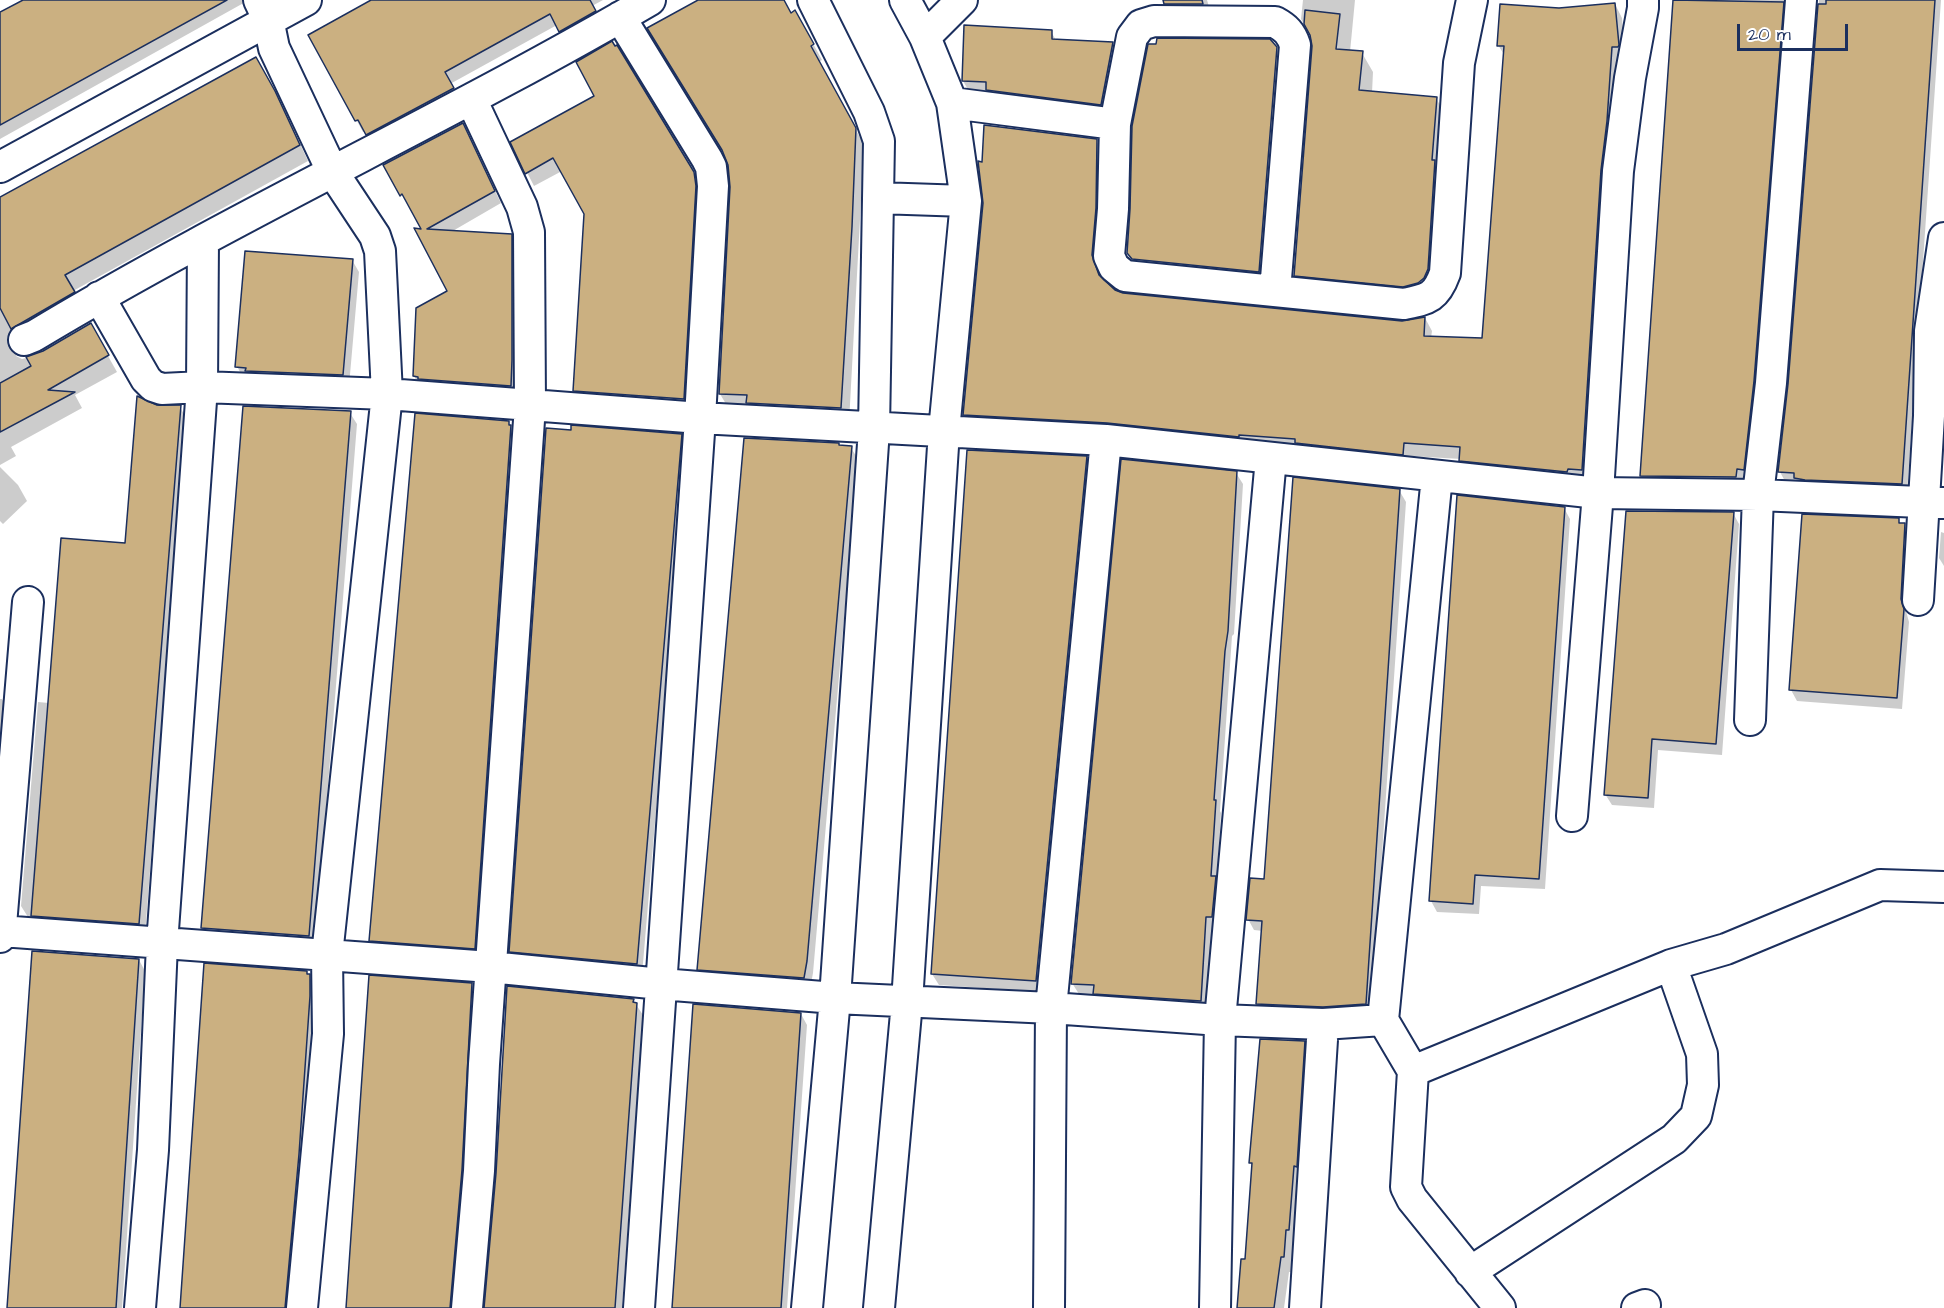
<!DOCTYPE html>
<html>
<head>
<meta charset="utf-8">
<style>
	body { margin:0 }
	#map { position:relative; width:1944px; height:1308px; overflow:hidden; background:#fff; font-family:"Architects Daughter",sans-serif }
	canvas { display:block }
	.scale { position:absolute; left:1737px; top:24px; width:111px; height:27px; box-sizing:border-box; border:3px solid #1b2f5e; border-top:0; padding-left:8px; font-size:18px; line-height:21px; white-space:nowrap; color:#1b2f5e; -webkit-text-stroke:4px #fff; paint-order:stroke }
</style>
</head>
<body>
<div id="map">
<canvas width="1944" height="1308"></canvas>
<div class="scale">20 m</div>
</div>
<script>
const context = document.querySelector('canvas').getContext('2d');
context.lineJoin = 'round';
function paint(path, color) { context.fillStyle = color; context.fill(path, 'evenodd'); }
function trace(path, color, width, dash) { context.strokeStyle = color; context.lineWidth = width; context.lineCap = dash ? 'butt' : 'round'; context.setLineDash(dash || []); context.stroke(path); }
paint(new Path2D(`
	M26 0H249L0 139V14Z
	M375 0H603L592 6 601 23 567 42 557 25 450 84 459 101 374 145 366 130 363 132 310 36Z
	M701 0H782L790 15 804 27 822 60 819 62 864 145 849 423 729 409 720 394 732 187Z
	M1165 0H1207L1214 24 1177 23Z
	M1303 0H1355L1350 52 1362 53 1373 72 1372 93 1436 98 1447 118 1439 290 1307 295 1295 275 1314 46 1311 36 1301 19Z
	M1674 0H1794L1749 480 1648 487 1641 476Z
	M1819 0H1941L1907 494 1786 483 1780 472 1790 385Z
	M1615 4 1622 18 1625 59 1589 483 1468 474 1461 459 1410 456V467L972 428 964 415 1096 141 1104 154 1103 222 1099 270 1102 280 1114 291 1123 295 1402 323 1425 318 1432 331 1431 338 1483 340 1505 56 1498 45 1559 9Z
	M1051 32 1056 40 1113 43 1126 66 1114 127 976 103 963 81Z
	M1276 48 1287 66 1269 289 1139 271 1128 253Z
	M255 59 284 109 308 161 73 291 82 309 19 345 16 356 22 359 99 340 117 372 75 395 82 408 11 447 16 456 0 465V200Z
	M462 125 501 203 451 232 511 236 518 248 517 398 421 388 414 376 449 291 424 231 385 165Z
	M512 143 695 194H698L696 179 701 187 691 412 582 404 574 391 585 214 562 171 534 186Z
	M352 260 359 272 349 386 243 378 237 366Z
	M157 407H180L186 418 145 934 39 927 34 917H28L21 906 38 702 49 703 126 544Z
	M244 407 350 413 357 424 315 947 209 939 202 928Z
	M508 422 517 438 480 959 377 951 370 940Z
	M681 435 687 446 642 975 517 962 511 951Z
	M840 447 851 448 858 459 813 973 810 989 705 980 699 969Z
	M1086 458 1093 469 1042 992 939 985 932 974Z
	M0 467 18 485 27 501 3 524 0 521Z
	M1236 473 1243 484 1234 634 1232 636 1220 811 1221 813 1217 882 1221 889 1218 928H1212L1207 1012 1101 1004 1096 996 1079 994 1072 983Z
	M1399 490 1406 502 1371 1015H1264L1258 1004 1263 931 1254 930 1248 919 1266 881Z
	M1564 508 1570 519 1545 889 1481 886 1479 914 1437 912 1431 901Z
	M1733 513 1739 524 1722 755 1658 750 1654 808 1612 805 1605 794Z
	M1898 520 1901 525H1904L1911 536 1906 611 1909 622 1902 709 1797 701 1791 690Z
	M1941 532 1944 533V566L1939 558Z
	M0 699H2L9 711 0 818Z
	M139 960 145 971 122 1308H9Z
	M306 972 315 986 316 1008 291 1308H182Z
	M471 984 478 995 456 1308H348Z
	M633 1000 643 1015 622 1308H486Z
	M801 1014 807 1025 787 1308H674Z
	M1304 1042 1312 1057 1292 1272H1289L1284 1308H1239L1246 1261 1253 1167 1250 1162Z`), '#0003');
const building = new Path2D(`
	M23 0H227L0 125V12Z
	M371 0H590L596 11 559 32 550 14 445 72 454 88 366 135 358 120 355 121 308 35Z
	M698 0H784L791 13 795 10 814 44 811 46 856 128 852 227 841 408 746 403 747 395 719 394 730 187 728 165 722 150 647 28Z
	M1163 0H1202L1203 4H1164Z
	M1673 0 1784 2 1754 381 1744 470 1737 469 1736 477 1640 476Z
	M1826 0H1935L1902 484 1805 480 1794 478V473L1778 472 1788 384 1818 4H1826Z
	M1615 3 1619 45 1618 47H1612L1607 121 1601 170 1582 470 1568 469 1567 472 1459 461 1460 447 1404 443 1403 455 1295 443V439L1239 435V437L1107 423 963 415 983 203 978 161 982 162 984 125 1097 139 1096 208 1092 255 1099 275 1115 290 1123 293 1402 321 1425 317 1424 336 1482 338 1504 46H1497L1500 4 1559 8Z
	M1305 10 1340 14 1336 49 1363 51 1359 90 1437 97 1432 160H1435L1428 269 1424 278 1418 283 1403 287 1294 276 1312 46 1310 35 1304 24Z
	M964 25 1052 30V39L1113 42 1101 105 986 90V82L962 81Z
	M1157 38 1270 39 1277 47 1259 272 1132 259 1127 253 1130 209 1132 126 1148 44H1156Z
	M612 41 615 46 617 45 694 172 696 186 684 399 573 391 584 214 553 158 525 174 510 142 594 96 576 62Z
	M256 57 275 91 300 145 65 275 75 292 11 329 0 308V197Z
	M463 123 495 191 427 229 512 234V360L511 386 418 379V377L413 376 416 308 447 291 414 228 421 229 402 194 400 196 383 165Z
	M245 251 353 259 343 375 245 371 246 368 235 367Z
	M91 323 109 355 48 390 75 392 0 432V383L31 366 26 357 43 351Z
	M137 396 157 405H181L139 924 31 916 61 538 125 543Z
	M243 406 351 411 309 936 201 928Z
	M415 413 509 421V425H511L475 949 369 941Z
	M571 425 682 434 637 964 509 952 546 428 571 430Z
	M744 438 839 443V445L852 446 807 961 804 978 697 970Z
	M967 450 1087 456 1036 981 931 974Z
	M1121 459 1237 471 1228 631 1225 651 1214 800H1216L1211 876H1216L1212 917H1206L1201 1001 1093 994 1094 985 1071 984Z
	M1293 477 1400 489 1366 1004 1323 1007 1256 1004 1262 921 1246 920 1250 878 1264 879Z
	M1457 495 1565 507 1539 879 1475 875 1473 904 1429 901Z
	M1626 511 1734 512 1716 744 1652 739 1648 798 1604 795Z
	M1802 514 1899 518V523H1905L1901 599 1904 609 1897 698 1789 690Z
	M32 951 139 959 116 1308H7Z
	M204 963 307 971V974H310V996L299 1154 285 1308H180Z
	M369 975 472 983 462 1170 450 1308H346Z
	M507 986 634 999 633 1002 637 1003 615 1308H484L496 1173Z
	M693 1004 801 1013 781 1308H672Z
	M1260 1039 1305 1041 1297 1167 1294 1166 1289 1230H1286L1284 1257H1281L1274 1308H1237L1241 1259H1245L1252 1163H1249Z`);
paint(building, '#cbb081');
trace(building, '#1b2f5e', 1.5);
const street = new Path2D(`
	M259 0 268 19 274 48 332 171 375 236 380 251 387 394 327 955 328 1034 302 1308
	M620 17 707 159 711 167 713 186 700 418 639 1308
	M925 37 962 0
	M952 103 1115 124 1113 209 1109 256 1114 267 1125 276 1404 304C1428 299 1436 298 1445 273L1459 63 1472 0
	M1115 124 1132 37 1141 25 1154 21 1275 22C1286 28 1291 33 1295 45L1275 291
	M0 167 306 0
	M878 198 966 201
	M99 297 146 379 153 386 162 389 202 387 387 394 700 418 1106 440 1598 493 1758 495 1944 503
	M24 340 34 336C235 215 448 118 650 0
	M1437 476 1383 1020 1413 1071 1406 1187 1412 1199 1500 1308
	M1918 600 1929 416 1930 331 1944 238
	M1750 720 1758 495 1771 383 1801 0
	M1572 816 1598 493 1618 171 1630 78 1643 8V0
	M0 931 490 967 661 984 835 998 1051 1008 1220 1020 1323 1024 1383 1020
	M0 937 28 602
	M1413 1071 1671 965 1726 949 1880 885 1944 887
	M1470 1272 1674 1139 1696 1116 1703 1085 1702 1054 1671 965
	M140 1308 153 1150 162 944 202 387 203 241
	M467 1308 479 1171 484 1064 530 406 529 232 522 207 471 99
	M807 1308 835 998 874 429 879 141 869 112 813 0
	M879 1308 907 1002 944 431 966 201 952 103 925 37 905 0
	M1049 1308 1051 1008 1106 440
	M1215 1308 1220 1020 1271 458
	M1305 1308 1323 1024
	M1637 1308 1645 1305`);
trace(street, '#1b2f5e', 34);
trace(street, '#fff', 30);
</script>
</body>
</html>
